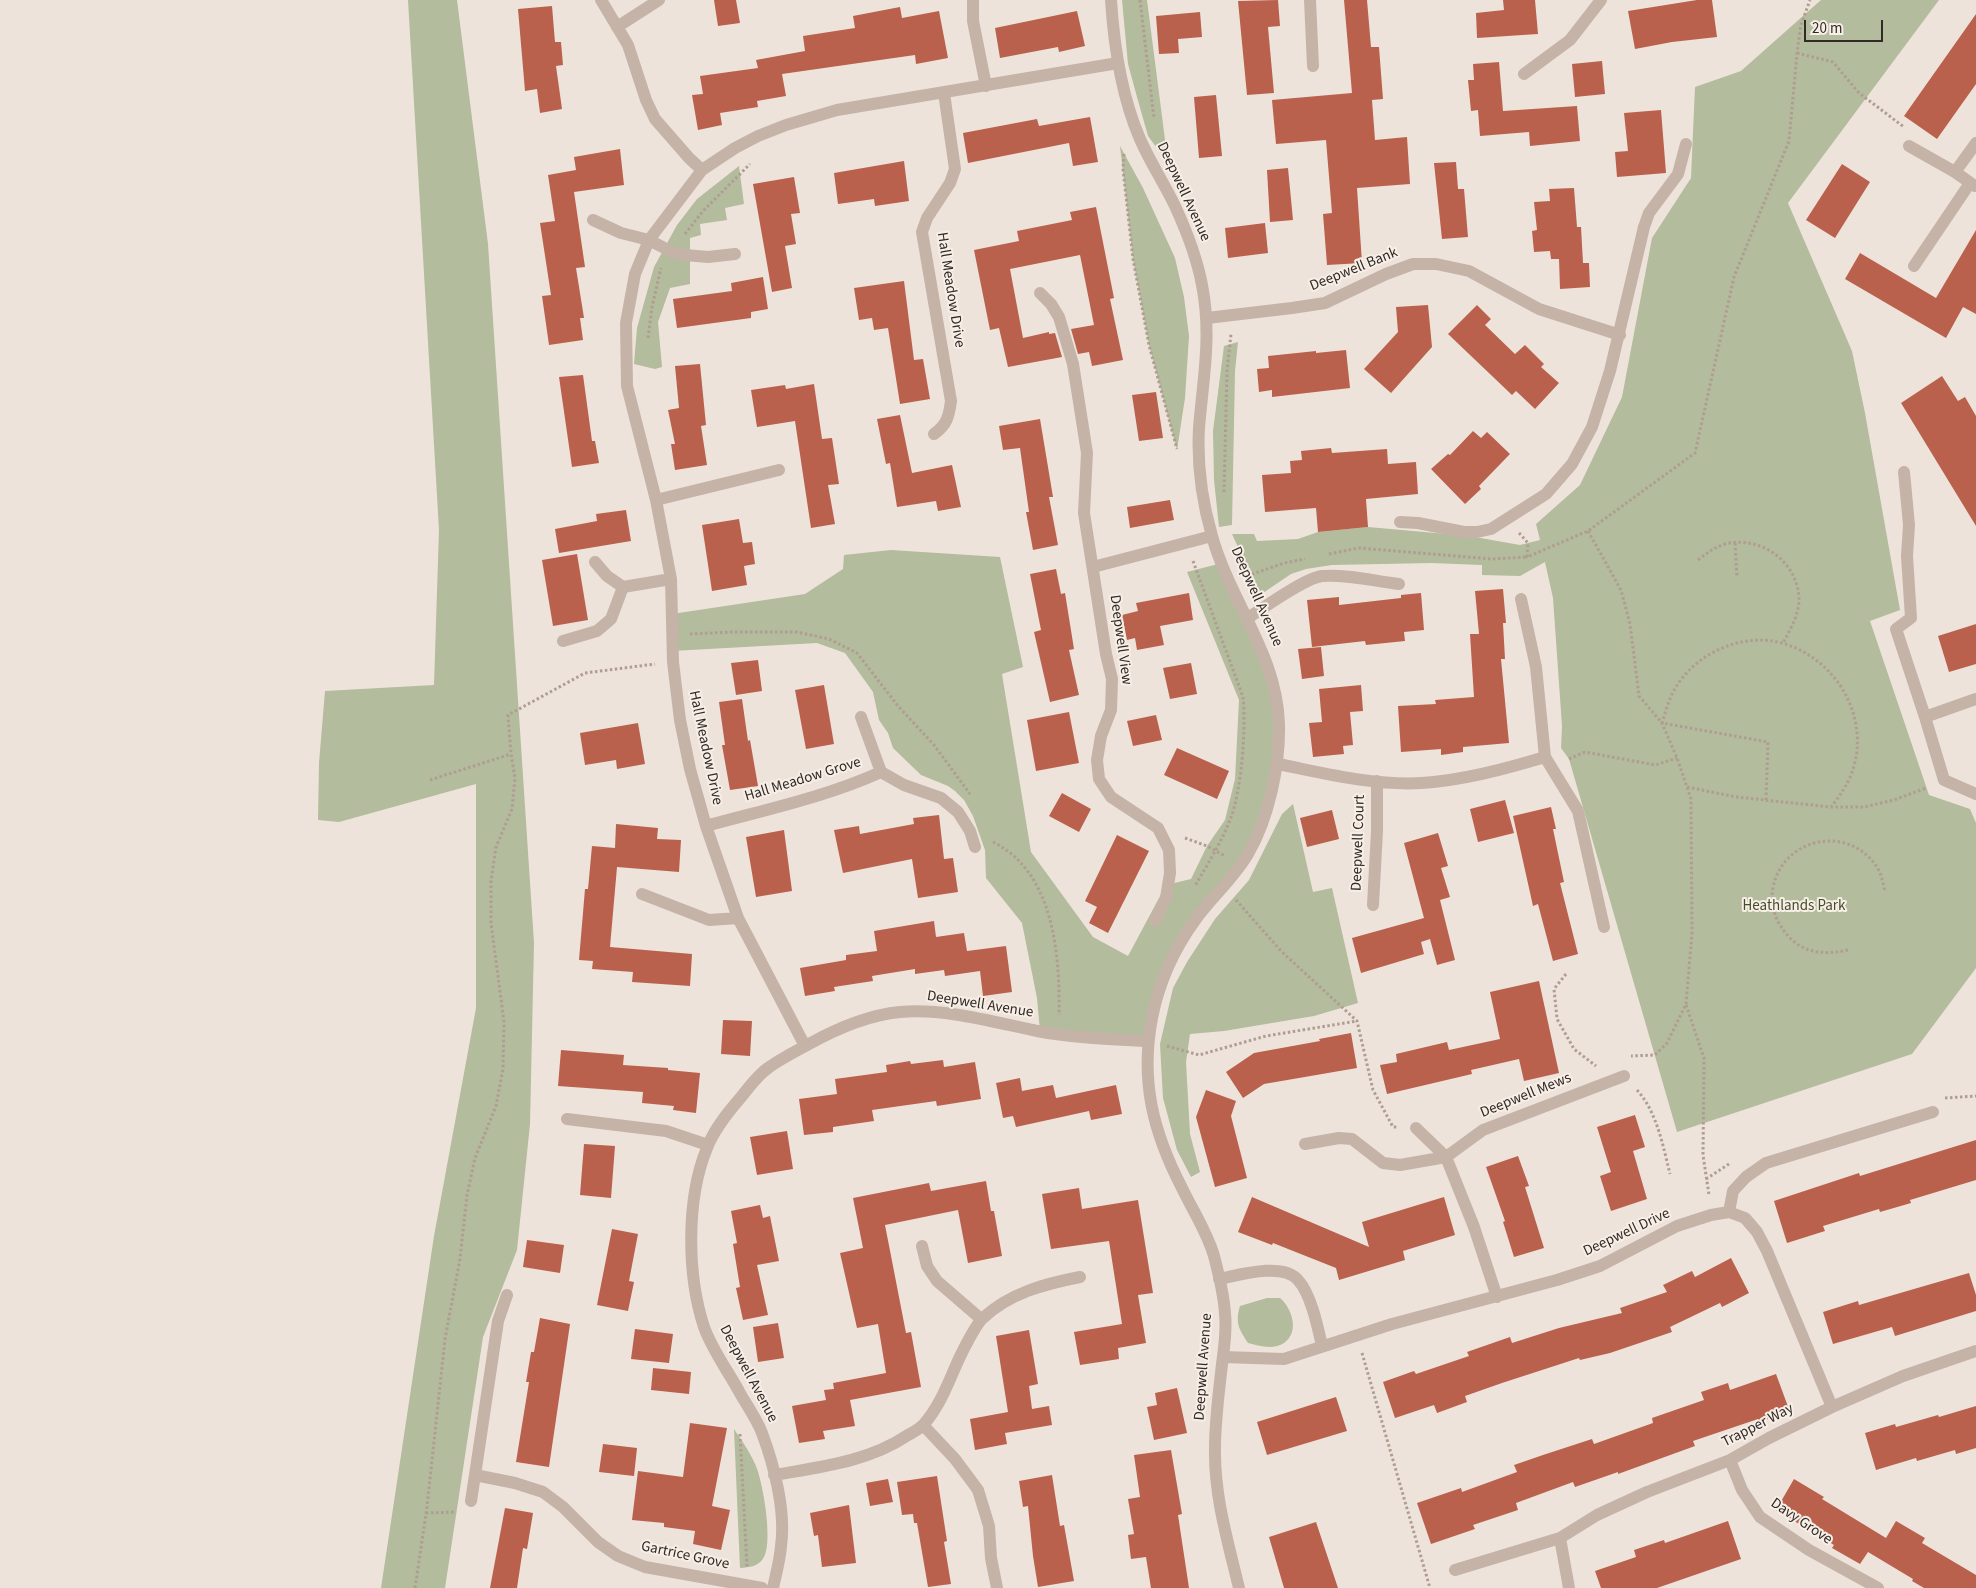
<!DOCTYPE html>
<html>
<head>
<meta charset="utf-8">
<style>
	body { margin:0 }
	#map { position:relative; width:1976px; height:1588px; overflow:hidden; background:#eee3da; font-family:"Source Sans 3",sans-serif }
	canvas { display:block }
	.scale { position:absolute; left:1804px; top:20px; width:79px; height:22px; box-sizing:border-box; border:2px solid #322a27; border-top:0; padding-left:6px; font-size:15px; line-height:18px; white-space:nowrap; color:#322a27; -webkit-text-stroke:4px #f7eee6; paint-order:stroke }
</style>
</head>
<body>
<div id="map">
<canvas width="1976" height="1588"></canvas>
<div class="scale">20 m</div>
</div>
<script>
const context = document.querySelector('canvas').getContext('2d');
context.lineJoin = 'round';
function paint(path, color) { context.fillStyle = color; context.fill(path, 'evenodd'); }
function trace(path, color, width, dash) { context.strokeStyle = color; context.lineWidth = width; context.lineCap = dash ? 'butt' : 'round'; context.setLineDash(dash || []); context.stroke(path); }
function label(font, color, halo, rows, align = 'center') {
  context.font = font + ' "Source Sans 3",sans-serif'; context.lineWidth = 4; context.setLineDash([]); context.textBaseline = 'middle'; context.strokeStyle = halo; context.fillStyle = color; for (const [text, x, y, turn = 0] of rows) {
    context.save(); context.translate(x, y); context.rotate((+turn || 0) * Math.PI / 180); context.textAlign = isNaN(turn) ? turn : align; if (halo) context.strokeText(text, 0, 0); context.fillText(text, 0, 0); context.restore();
  }
}
paint(new Path2D(`
	M408 0H457L488 244 534 943 530 1124 517 1250 483 1337 445 1588H381L434 1236 476 1008V784L339 822 318 820 319 763 325 691 434 685 439 530Z
	M1122 0H1147L1168 163 1148 136 1137 97 1128 64Z
	M1821 0H1939L1788 203 1852 351 1865 413 1900 610 1870 621 1929 795 1970 809 1976 823V968L1912 1054 1677 1132 1569 759 1561 748 1562 726 1553 598 1545 562 1520 576 1482 575V565L1431 563 1332 565 1306 569 1291 574 1260 595 1232 534H1254L1257 541 1298 539 1318 532 1368 527 1469 536 1520 545 1540 540 1536 524 1580 485 1622 397 1652 238 1691 178 1695 87 1741 71Z
	M1120 146 1143 188 1175 258 1184 297 1189 336 1185 398 1177 450 1149 345 1133 259Z
	M739 166 744 204 725 208 727 220 700 224 701 235 690 238V284L670 288 658 322 662 367 655 369 634 364 637 328 654 267 677 225 697 199Z
	M1238 342 1235 371 1232 525 1219 527 1214 480 1213 431 1224 346Z
	M891 550 1000 557 1023 667 1002 674 1031 852 1093 937 1128 956 1166 885 1191 879 1207 846 1225 820 1235 779 1239 700 1187 572 1222 563 1269 668 1278 764 1249 853 1185 934 1147 1041 1040 1031 1037 998 1022 923 986 878 985 850 973 816 964 800 955 791 948 786 921 775 893 748 888 733 879 720 873 692 845 653 817 643 672 651V614L805 594 843 569 844 555Z
	M1293 804 1313 892 1332 888 1358 1003 1314 1016 1224 1031 1190 1034 1186 1062 1190 1134 1200 1172 1191 1177 1177 1150 1163 1098 1160 1044 1173 988 1187 962 1215 919 1249 880 1282 814Z
	M1267 1298H1280C1292 1308 1300 1332 1284 1343 1274 1350 1258 1346 1248 1343 1239 1329 1235 1323 1240 1306Z
	M734 1429C742 1441 750 1452 756 1466 763 1483 773 1541 764 1557 759 1567 749 1567 740 1568Z`), '#b3bc9c');
paint(new Path2D(`
	M714 0H736L740 23 718 26Z
	M1278 0 1280 26 1268 27 1274 93 1247 95 1238 1Z
	M1344 0H1367L1371 47H1379L1383 99 1372 100 1375 140 1407 137 1410 184 1357 188 1362 263 1327 265 1323 214 1332 213 1326 140 1276 144 1272 100 1352 93Z
	M1503 0H1535L1538 34 1477 38 1476 13 1504 10Z
	M1697 0H1712L1717 37 1672 42 1635 49 1628 11Z
	M552 6 555 42H561L563 65 556 66 562 109 540 113 537 89 525 91 518 9Z
	M900 7 902 18 939 11 948 58 916 64 915 55 782 74 786 96 757 101 758 107 720 113 722 125 698 130 692 95 703 94 700 76 758 68 756 60 805 51 803 36 855 28 853 16Z
	M1077 11 1085 46 1059 52 1058 47 1000 58 995 28Z
	M1200 12 1202 37 1178 39 1179 53 1159 54 1156 16Z
	M1976 14V84L1937 139 1904 116Z
	M1602 61 1605 94 1575 97 1572 64Z
	M1499 62 1503 111 1577 106 1580 141 1530 146 1529 132 1480 136 1478 110 1471 111 1468 80H1474L1473 64Z
	M1216 95 1222 156 1199 158 1194 97Z
	M1661 110 1666 173 1617 177 1615 152 1628 151 1624 113Z
	M1090 117 1098 162 1073 166 1069 143 968 163 963 133 1037 119 1039 126Z
	M620 149 624 185 574 192 585 267 576 268 584 318H580L583 340 549 345 542 296 551 295 540 223 555 221 548 175 576 170 574 157Z
	M904 161 909 201 875 206 874 199 838 204 834 173Z
	M1456 162 1458 189H1464L1468 237 1442 239 1434 163Z
	M1842 164 1870 182 1835 238 1806 220Z
	M1288 168 1293 220 1270 222 1267 170Z
	M794 177 800 213 791 214 796 244 785 246 792 288 772 292 753 184Z
	M1574 188 1577 227H1581L1583 263H1589L1590 287 1560 289 1559 259H1551L1550 251 1534 252 1532 231 1537 230 1534 202 1550 201 1549 189Z
	M1096 207 1114 298 1110 299 1123 360 1092 366 1089 352 1078 354 1071 329 1094 325 1080 255 1010 269 1023 338 1049 332V334L1055 333 1062 357 1008 367 999 328 990 330 974 250 1019 241 1017 231 1072 220 1070 212Z
	M1265 223 1268 253 1228 258 1225 228Z
	M1976 230V314L1963 307 1946 338 1845 279 1860 253 1936 298Z
	M763 277 768 309 751 312V318L677 328 673 299 732 291 731 283Z
	M904 281 914 360 923 359 930 399 900 404 888 328 874 330 872 318 859 320 854 288Z
	M1428 305 1432 347 1391 393 1364 369 1398 332 1396 307Z
	M1477 305 1491 319 1485 325 1515 354 1525 345 1544 364 1541 367 1559 383 1535 409 1516 391 1512 395 1448 334Z
	M1346 350 1350 388 1272 397V390L1259 392 1257 369 1269 368 1268 356 1316 351V353Z
	M700 364 706 425 701 426 707 465 675 470 671 444H675L668 410 679 408 675 366Z
	M583 375 592 441H595L599 463 572 467 559 377Z
	M1942 376 1958 401 1965 397 1976 416V526L1901 403Z
	M814 384 822 439 832 438 839 484 828 485 835 524 811 528 795 421 757 427 751 390 785 385 786 389Z
	M1156 392 1163 438 1139 441 1132 395Z
	M900 415 912 473 952 465 961 507 938 511 936 501 897 507 890 463 886 464 877 419Z
	M1040 419 1053 497H1049L1058 545 1033 550 1026 512H1029L1020 448 1003 450 999 426Z
	M1473 431 1481 438 1487 432 1510 454 1479 486 1481 489 1465 504 1431 469 1448 454 1450 455Z
	M1331 448 1332 453 1387 449 1388 464 1416 462 1418 494 1366 499 1368 527 1318 532 1316 508 1265 512 1262 475 1291 473 1290 461 1302 460 1301 451Z
	M1170 500 1174 520 1130 528 1127 507Z
	M626 510 631 541 559 553 555 529 597 521 596 514Z
	M739 519 743 543 752 542 755 564 744 566 747 585 712 591 702 525Z
	M577 554 588 620 553 626 542 560Z
	M1056 569 1061 594 1065 593 1074 649 1069 650 1079 695 1050 702 1034 632 1041 630 1030 574Z
	M1503 589 1506 623H1503L1505 659H1501L1509 743 1463 747V752L1441 755V749L1401 752 1398 706 1436 704 1435 700 1474 697 1470 634H1479L1475 591Z
	M1189 593 1193 620 1160 626 1164 645 1137 650 1135 638 1127 640 1122 615 1138 611 1136 603Z
	M1421 593 1424 630 1404 632 1405 641 1366 645 1365 641 1312 647 1307 600 1339 597V605L1401 598V595Z
	M1976 624V664L1949 672 1938 636Z
	M1321 647 1324 676 1302 679 1298 649Z
	M758 660 762 691 736 695 731 663Z
	M1191 663 1197 694 1170 699 1163 668Z
	M824 685 834 744 806 749 795 690Z
	M1361 685 1363 711 1350 712 1353 745 1343 746 1344 754 1313 757 1309 723 1322 722 1319 689Z
	M742 699 748 741 750 740 758 786 730 790 722 745H725L719 702Z
	M1069 712 1079 763 1036 771 1027 720Z
	M1156 715 1162 740 1133 746 1127 721Z
	M638 723 645 764 617 769 616 760 585 765 580 733Z
	M1177 748 1229 771 1217 799 1164 775Z
	M1062 793 1091 809 1079 832 1049 816Z
	M1505 800 1514 833 1478 842 1470 809Z
	M1551 807 1556 829H1553L1564 882 1560 883 1578 954 1553 961 1538 904 1533 906 1513 816Z
	M1332 810 1339 839 1307 847 1300 818Z
	M939 815 944 859 953 858 958 892 918 898 912 859 843 873 834 830 859 826 860 834 914 824 913 818Z
	M616 824 658 828 657 839 681 840 679 872 617 867 610 947 692 954 690 986 632 982 633 972 592 969 593 961 579 960 585 889H588L592 846 615 848Z
	M784 830 792 891 756 897 746 837Z
	M1438 833 1448 866 1441 868 1450 897 1440 900 1455 960 1437 965 1430 939 1421 942 1424 954 1361 973 1352 938 1424 918 1404 843Z
	M1117 835 1149 851 1108 933 1089 923 1097 907 1085 901Z
	M934 921 936 937 964 933 967 951 1006 946 1012 992 983 996 980 971 945 976 944 970 915 974V969L872 976 873 981 834 987 835 991 805 996 800 968 846 960V955L877 951 874 931Z
	M1539 981 1559 1073 1524 1081 1519 1059 1471 1070 1472 1074 1387 1094 1380 1065 1397 1062 1396 1054 1447 1042 1449 1050 1500 1039 1490 992Z
	M723 1020 752 1021 750 1056 721 1054Z
	M1351 1033 1357 1068 1264 1084 1243 1098 1226 1072 1254 1053 1320 1041 1319 1039Z
	M561 1050 624 1055 623 1065 668 1068V1070L700 1073 696 1113 673 1110 674 1106 642 1103 643 1092 558 1086Z
	M943 1060 944 1067 975 1062 981 1099 937 1106 936 1101 872 1110 874 1121 833 1127V1132L804 1135 799 1099 837 1094 835 1079 887 1072 886 1065 910 1061 911 1064Z
	M1020 1078 1022 1091 1053 1085 1056 1098 1116 1085 1122 1114 1091 1120 1089 1111 1016 1127 1013 1116 1003 1118 996 1083Z
	M1206 1090 1236 1101 1231 1116 1247 1178 1215 1187 1196 1117Z
	M1635 1115 1645 1147 1633 1151 1647 1199 1611 1211 1600 1176 1611 1172 1597 1127Z
	M787 1131 793 1169 757 1175 750 1137Z
	M1976 1140V1180L1910 1200 1911 1203 1880 1212 1879 1209 1823 1226 1825 1231 1787 1243 1774 1201 1859 1173 1860 1176Z
	M584 1144 615 1146 611 1198 580 1195Z
	M1518 1156 1529 1186 1525 1187 1544 1248 1514 1257 1503 1222 1505 1221 1486 1167Z
	M986 1181 991 1211H994L1002 1256 968 1263 958 1210 885 1225 906 1333 911 1332 921 1387 850 1400 855 1426 823 1431 825 1439 799 1443 792 1406 826 1400 824 1390 834 1389 833 1383 886 1373 878 1324 857 1328 840 1253 863 1248 853 1198 929 1183 931 1191Z
	M1079 1188 1082 1209 1138 1200 1153 1293 1138 1295 1146 1343 1118 1348 1119 1359 1080 1365 1074 1332 1122 1324 1109 1241 1051 1249 1042 1194Z
	M1252 1197 1369 1247 1362 1222 1444 1197 1455 1235 1403 1251 1405 1260 1339 1280 1336 1268 1273 1243 1272 1245 1238 1232Z
	M760 1205 763 1218 770 1216 779 1261 757 1265 768 1315 743 1320 736 1288 740 1287 733 1244 737 1243 731 1211Z
	M612 1229 638 1234 629 1281 634 1282 628 1311 597 1305Z
	M527 1240 564 1245 560 1273 523 1267Z
	M1731 1258 1749 1293 1722 1307 1720 1303 1670 1327 1672 1332 1610 1353 1580 1360 1579 1358 1502 1383 1465 1396 1467 1402 1437 1413 1434 1405 1395 1418 1383 1382 1414 1371 1416 1374 1469 1356 1467 1352 1510 1337 1512 1343 1559 1328 1622 1313 1620 1308 1667 1292 1663 1285 1692 1271 1695 1277Z
	M1969 1273 1976 1295V1311L1895 1336 1892 1327 1833 1344 1823 1312 1858 1301 1859 1305Z
	M540 1318 570 1324 549 1467 516 1462 529 1382H526L531 1352H534Z
	M778 1323 784 1358 758 1362 753 1327Z
	M635 1329 673 1334 669 1363 631 1359Z
	M1029 1330 1038 1384 1029 1386 1032 1409 1049 1406 1052 1425 1005 1433 1007 1444 975 1450 970 1419 1008 1412 996 1336Z
	M653 1368 691 1372 689 1394 651 1390Z
	M1776 1374 1790 1412 1759 1422 1758 1419 1693 1441 1695 1446 1618 1474V1472L1575 1487 1573 1482 1516 1503 1518 1510 1473 1525 1475 1529 1431 1544 1417 1503 1461 1488 1462 1492 1517 1472 1514 1465 1543 1455 1592 1439 1594 1444 1653 1423 1652 1418 1704 1400 1701 1392 1728 1383 1730 1390Z
	M1177 1388 1187 1433 1154 1440 1147 1407 1157 1405 1155 1393Z
	M1336 1397 1347 1431 1267 1455 1257 1422Z
	M1976 1406V1448L1956 1454 1955 1450 1917 1461 1916 1458 1876 1470 1865 1433 1895 1424 1896 1427 1938 1415 1939 1417Z
	M690 1423 727 1428 712 1506 730 1510 721 1550 693 1544 695 1531 664 1527V1523L632 1520 638 1471 683 1477Z
	M603 1444 637 1448 634 1476 599 1472Z
	M1171 1450 1182 1514 1178 1515 1189 1588H1151L1146 1557 1131 1559 1128 1535 1134 1534 1128 1499 1140 1497 1134 1455Z
	M1052 1475 1060 1526 1064 1525 1074 1581 1038 1587 1033 1556 1028 1506 1023 1507 1019 1481Z
	M937 1476 947 1541 944 1542 951 1584 928 1587 917 1523H914L913 1514 902 1515 897 1482Z
	M888 1479 893 1502 870 1506 866 1483Z
	M1794 1479 1824 1497 1822 1499 1886 1538 1896 1521 1925 1538 1922 1543 1976 1575V1588H1924L1912 1581 1913 1579 1868 1552 1860 1564 1832 1548 1834 1545 1776 1510Z
	M849 1505 856 1563 822 1567 818 1535 814 1536 810 1513Z
	M505 1508 533 1513 527 1549 523 1548 517 1588H490Z
	M1728 1521 1741 1559 1657 1588H1601L1595 1571 1636 1557 1634 1550 1664 1540 1665 1543Z
	M1316 1522 1338 1588H1284L1269 1537Z`), '#b9614d');
trace(new Path2D(`
	M1140 0 1154 118
	M1797 53 1833 62 1859 93 1904 127
	M1124 154 1123 169 1133 259 1149 345 1177 449
	M685 234 703 211 750 164
	M648 338 652 307 661 268
	M1224 492 1227 371 1231 334
	M1588 531 1621 590 1630 624 1639 696 1662 723 1677 758 1691 799 1692 933 1686 1004 1667 1043 1655 1055 1631 1056
	M1519 533 1528 543 1527 557 1588 531 1695 453 1734 277 1789 141 1797 53 1801 25 1810 0
	M1735 543 1737 577
	M1329 554 1359 548 1492 559 1527 557
	M1698 560C1707 553 1715 547 1725 544 1761 535 1798 562 1799 599 1799 615 1790 630 1783 643
	M1193 561 1243 697C1246 731 1242 789 1230 820 1221 843 1207 865 1195 886
	M1247 576 1284 563 1305 559
	M690 634 730 632H797L829 639 857 653 898 706 934 745 970 794
	M1569 759 1585 752 1655 765 1677 758
	M430 780 511 754
	M1687 787 1736 797 1831 807H1864L1894 800 1926 788
	M1766 800 1768 742 1662 723C1666 710 1669 698 1676 687 1697 652 1745 631 1785 644 1839 661 1872 721 1851 775 1846 787 1839 797 1831 807
	M1185 838 1207 846 1225 856
	M993 842C1054 872 1060 955 1059 1015
	M1236 900 1281 951 1357 1021 1373 1090 1393 1127H1397
	M1848 950C1826 955 1805 954 1789 937 1778 925 1772 912 1772 896 1775 842 1842 821 1875 864 1881 872 1883 882 1885 892
	M1566 974 1554 989 1557 1019 1574 1049 1596 1066
	M1686 1005 1704 1058 1703 1155 1709 1195
	M1167 1046 1199 1055 1266 1036 1357 1021
	M1637 1090C1657 1112 1663 1146 1670 1174
	M1945 1098 1976 1096
	M1706 1179 1729 1164
	M1362 1353 1430 1588
	M740 1434 747 1567
	M426 1513 455 1512
	M415 1588 427 1507 445 1339 460 1259 467 1195 475 1158 496 1106 503 1069 504 1022 491 923V881L496 847 512 809 515 778 511 754 508 715 585 673 655 664`), '#b09d92', 3, [2.5, 2.5]);
trace(new Path2D(`
	M601 0 628 45 646 100 655 119 689 158 702 170
	M973 0V21L986 86
	M1111 0C1114 47 1121 95 1140 139 1150 162 1164 183 1175 206 1187 232 1197 258 1202 285 1212 336 1203 378 1199 428 1197 463 1202 501 1212 536 1230 601 1277 654 1279 724 1280 765 1269 818 1248 854 1234 878 1212 897 1196 919 1174 949 1159 982 1152 1018 1140 1081 1153 1132 1182 1188 1193 1211 1207 1232 1214 1256 1219 1275 1224 1295 1225 1314 1227 1331 1224 1348 1222 1364 1219 1392 1215 1420 1215 1448 1214 1496 1228 1542 1239 1588
	M1310 0 1313 66
	M617 27 659 0
	M1524 74 1570 40 1601 0
	M1909 146 1955 172 1975 186
	M1955 172 1976 143
	M593 220 621 233 649 240 672 252 685 255 708 257 735 254
	M1914 266 1970 183
	M1040 293 1051 304 1059 317 1073 364 1087 453 1084 513 1106 654 1112 679 1111 710 1101 736 1097 760 1099 779 1111 797 1158 828 1169 850 1170 873 1166 898 1155 921
	M1207 318 1292 308 1325 303 1386 274 1413 264H1436L1469 271 1539 309 1620 335
	M934 434C947 425 949 416 951 401L922 232 927 218 950 183 955 169 944 93
	M1904 472 1909 525 1907 556 1911 618 1896 629 1925 717 1976 699
	M656 500 779 470
	M1400 522 1418 523 1464 532H1477L1491 529 1546 494 1572 464 1592 427 1610 371 1644 227 1649 213 1678 174 1686 144
	M595 562 607 576 623 587 671 579
	M1093 567 1212 536
	M1521 599 1536 667 1545 757 1578 811 1604 927
	M1248 618C1263 608 1305 578 1322 576 1347 574 1374 581 1399 584
	M563 641 597 631 611 619 623 587
	M861 717 881 772 904 785 941 798 958 812 970 831 975 847
	M1925 717 1944 780 1976 794
	M1278 764C1324 773 1374 786 1422 783 1464 780 1505 769 1545 757
	M706 826C764 810 826 797 881 772
	M642 894 709 920 738 918
	M1373 905 1377 831V781
	M805 1046 738 918 706 826 690 769 680 720 673 662 671 579 656 500 627 386 626 323 635 274 649 240 702 170 735 148 758 136 786 125 837 110 1118 63
	M567 1119 666 1131 708 1145
	M1416 1128 1446 1157 1474 1227 1497 1297
	M1305 1144 1339 1138 1352 1139 1383 1163 1400 1165 1446 1157 1483 1130 1624 1076
	M1729 1212 1733 1191 1746 1177 1766 1163 1933 1112
	M922 1246 927 1266 937 1281 981 1319
	M1219 1279C1239 1275 1283 1262 1298 1280 1311 1294 1318 1328 1322 1346
	M1223 1357 1284 1359 1392 1324 1557 1280 1600 1266 1677 1226 1711 1215 1729 1212 1745 1218 1757 1232 1767 1251 1832 1407
	M923 1425 955 1459 978 1490 989 1526 991 1558 997 1588
	M1730 1460 1742 1490 1760 1517 1809 1550 1878 1588
	M475 1475 498 1321 507 1295
	M774 1475C820 1467 868 1462 908 1435 913 1432 920 1429 924 1424 940 1406 948 1383 958 1361 962 1352 976 1324 983 1318 1010 1293 1044 1284 1080 1277
	M471 1501 475 1475 515 1483 543 1492 563 1507 598 1542 618 1556 645 1567 762 1588
	M1560 1538 1569 1588
	M1455 1570 1560 1538 1597 1515 1647 1492 1730 1460 1769 1438 1832 1407 1903 1376 1976 1351
	M773 1588C776 1574 780 1560 781 1546 786 1511 774 1465 762 1433 757 1420 748 1407 741 1395 729 1372 713 1352 704 1327 687 1275 686 1199 707 1148 714 1129 729 1111 742 1096 749 1087 758 1075 768 1068 780 1059 796 1051 809 1044 836 1029 868 1015 900 1012 945 1008 993 1022 1037 1031 1074 1038 1111 1039 1147 1041`), '#c5b3a7', 12);
label('15px', '#322a27', '#f7eee6', [
	["Deepwell Avenue",1183,192,65],
	["Deepwell Bank",1354,270,-22],
	["Hall Meadow Drive",950,290,81],
	["Deepwell Avenue",1256,597,66],
	["Deepwell View",1120,640,82],
	["Hall Meadow Drive",705,748,78],
	["Hall Meadow Grove",803,780,-17],
	["Deepwell Court",1359,843,-88],
	["Deepwell Avenue",980,1005,9],
	["Deepwell Mews",1526,1096,-22],
	["Deepwell Drive",1627,1233,-25],
	["Deepwell Avenue",1204,1367,-86],
	["Deepwell Avenue",748,1374,62],
	["Trapper Way",1758,1426,-27],
	["Davy Grove",1801,1522,34],
	["Gartrice Grove",685,1556,12]
]);
label('15px', '#444e2d', '#f7eee6', [
	["Heathlands Park",1794,907]
]);
</script>
</body>
</html>
